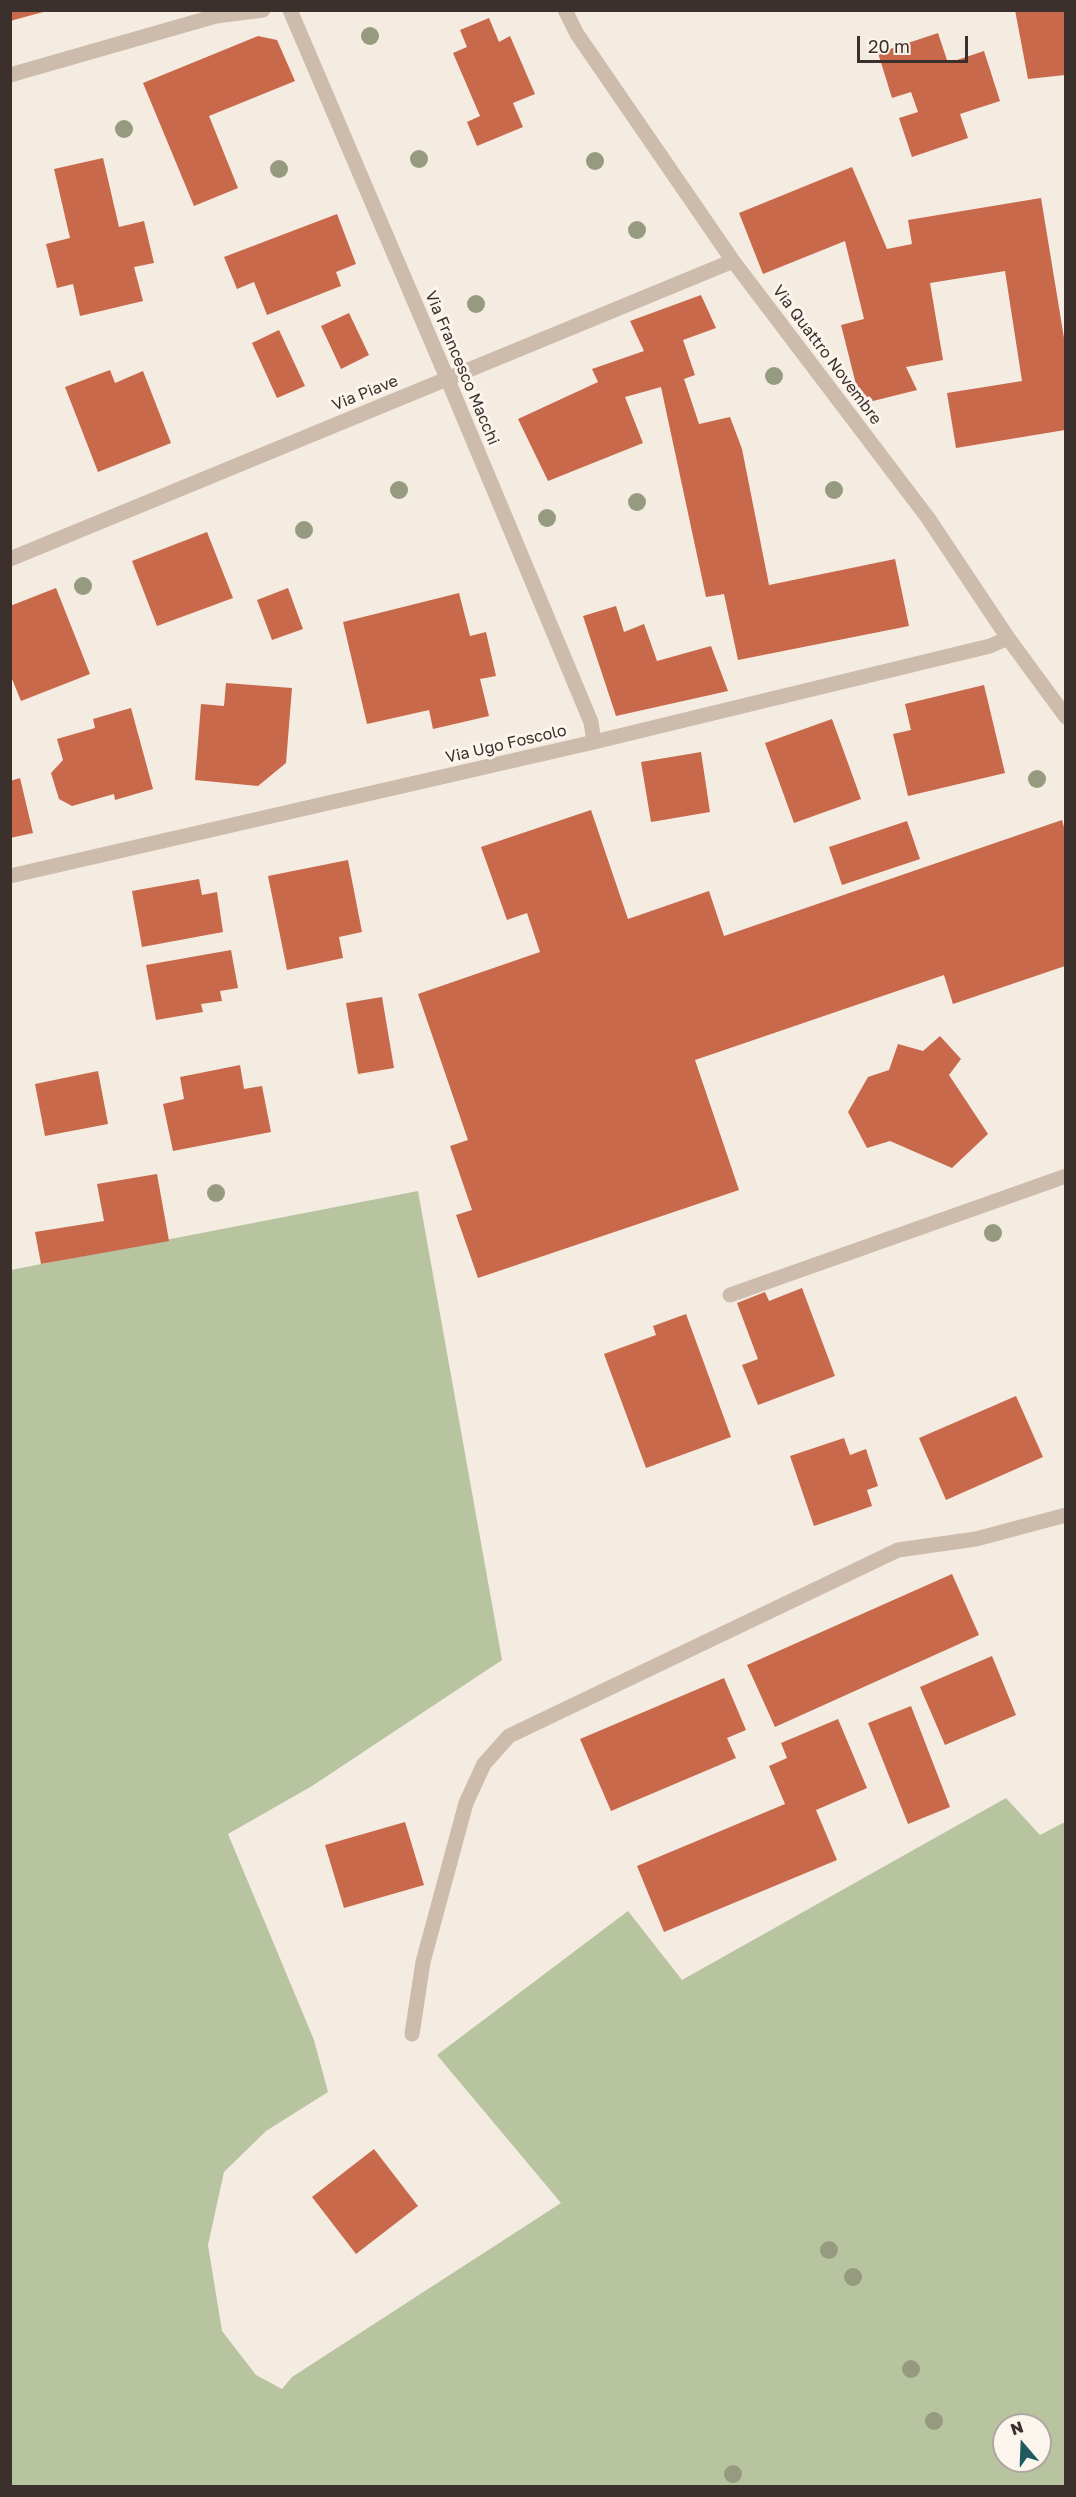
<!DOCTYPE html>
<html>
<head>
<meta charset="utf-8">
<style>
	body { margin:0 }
	#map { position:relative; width:1076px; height:2497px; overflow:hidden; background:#f4ebe1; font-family:"Golos Text",sans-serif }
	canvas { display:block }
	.frame { position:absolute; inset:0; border:12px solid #3b302b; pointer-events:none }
	.north { position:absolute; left:992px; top:2413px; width:60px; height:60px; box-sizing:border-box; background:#fbf5ee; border:2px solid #aea6a0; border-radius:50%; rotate:341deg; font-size:16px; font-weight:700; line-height:24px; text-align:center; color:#3b302b }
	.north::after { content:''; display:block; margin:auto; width:21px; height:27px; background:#1f5a5e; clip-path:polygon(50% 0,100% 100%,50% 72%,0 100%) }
	.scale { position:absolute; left:857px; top:36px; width:111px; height:27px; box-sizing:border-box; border:3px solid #3b302b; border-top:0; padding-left:8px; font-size:18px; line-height:21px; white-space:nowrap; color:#3b302b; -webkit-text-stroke:4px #fbf5ee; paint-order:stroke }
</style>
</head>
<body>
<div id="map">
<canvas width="1076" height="2497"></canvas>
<div class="frame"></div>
<div class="north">N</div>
<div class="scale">20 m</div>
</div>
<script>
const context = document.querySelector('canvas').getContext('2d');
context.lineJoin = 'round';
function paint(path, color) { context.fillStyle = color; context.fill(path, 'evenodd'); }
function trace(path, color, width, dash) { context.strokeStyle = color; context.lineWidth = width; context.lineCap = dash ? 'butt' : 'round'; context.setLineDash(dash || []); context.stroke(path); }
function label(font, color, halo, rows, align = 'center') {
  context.font = font + ' "Golos Text",sans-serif'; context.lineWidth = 6; context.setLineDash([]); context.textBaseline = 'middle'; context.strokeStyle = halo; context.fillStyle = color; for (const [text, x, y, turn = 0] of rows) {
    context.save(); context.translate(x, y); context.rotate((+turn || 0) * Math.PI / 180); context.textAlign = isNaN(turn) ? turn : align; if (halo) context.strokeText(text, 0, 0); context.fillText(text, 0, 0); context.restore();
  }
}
paint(new Path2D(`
	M418 1191 502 1660 312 1786 228 1834 314 2040 328 2092 266 2131 224 2172 208 2245 222 2331 256 2375 282 2389 292 2377 561 2203 437 2055 628 1911 682 1980 1006 1798 1040 1835 1065 1822V2486H11V1270ZM1004 2425H1040V2461H1004Z`), '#b8c4a0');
paint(new Path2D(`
	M10 10H47V11L10 21Z
	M1015 10H1065V75L1028 79Z
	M489 18 499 42 510 36 535 94 513 103 523 127 477 146 467 122 480 116 453 53 467 47 460 30Z
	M938 33 948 63 984 51 1000 101 960 114 968 138 912 157 899 118 918 112 911 92 892 98 878 53Z
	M258 36 277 40 295 81 209 116 238 188 194 206 143 83Z
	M103 158 119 227 144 221 154 263 134 267 143 301 80 316 73 284 57 288 46 244 70 238 54 169Z
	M852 167 887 249 912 244 908 220 1041 198 1065 344V430L956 448 947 393 1022 381 1005 271 930 283 943 360 906 367 917 390 861 404 841 325 864 319 845 241 763 274 739 213Z
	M337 214 356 264 336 272 341 286 267 315 254 282 237 289 224 257Z
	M701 295 716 328 683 340 695 375 684 379 699 424 730 417 742 449 769 585 895 559 909 626 738 660 724 594 706 597 661 387 625 397 643 443 548 481 518 419 598 382 592 369 644 351 630 321Z
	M349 313 369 355 341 369 321 326Z
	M279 330 305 386 277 398 252 343Z
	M110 370 115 383 143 371 171 443 98 472 65 387Z
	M207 532 233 598 157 626 132 561Z
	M56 588 90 674 21 701 10 674V606Z
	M288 588 303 629 272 640 257 600Z
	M459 593 470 636 486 632 496 676 480 679 489 716 433 729 429 710 367 724 343 622Z
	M616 606 624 632 644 624 657 661 711 646 728 691 616 716 583 616Z
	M226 683 292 688 286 763 258 786 195 780 201 704 224 706Z
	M984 685 1005 773 908 796 893 734 911 730 905 704Z
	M131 708 153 789 115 800 114 794 72 806 59 799 51 773 63 760 57 739 95 728 93 719Z
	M832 719 861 799 794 823 765 743Z
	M701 752 710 812 651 822 641 762Z
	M20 778 33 833 10 838V781Z
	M591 810 628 919 709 891 724 936 1062 820 1065 831V966L953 1004 944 975 695 1060 739 1190 478 1278 456 1215 472 1210 450 1146 468 1140 418 994 540 952 527 913 507 920 481 847Z
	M907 821 920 859 842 885 829 847Z
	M348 860 362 932 339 937 343 958 287 970 268 876Z
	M199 879 202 895 217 892 223 932 142 947 132 891Z
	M231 950 238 988 220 991 222 1001 201 1004 203 1012 156 1020 146 965Z
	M382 997 394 1068 358 1074 346 1003Z
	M940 1036 961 1059 949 1075 988 1134 952 1168 890 1141 867 1148 848 1112 868 1077 889 1070 898 1044 923 1051Z
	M240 1065 244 1089 262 1086 271 1132 173 1151 163 1104 184 1099 180 1077Z
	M98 1071 108 1124 45 1136 35 1084Z
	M157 1174 169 1241 41 1264 35 1232 104 1221 97 1184Z
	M802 1288 835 1376 758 1405 742 1365 758 1359 737 1303 765 1292 769 1301Z
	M686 1314 731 1437 646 1468 604 1354 656 1335 653 1326Z
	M1016 1396 1043 1457 946 1500 919 1438Z
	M844 1438 850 1455 866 1449 878 1486 867 1490 872 1506 814 1526 790 1456Z
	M952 1574 979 1635 775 1727 747 1665Z
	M992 1656 1016 1715 945 1745 920 1687Z
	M724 1678 746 1730 727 1738 736 1758 611 1811 580 1739Z
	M911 1706 950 1807 908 1824 868 1723Z
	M838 1719 867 1788 816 1810 837 1860 664 1932 637 1866 785 1804 769 1766 787 1758 781 1743Z
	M405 1822 424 1885 344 1908 325 1845Z
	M374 2149 418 2206 356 2254 312 2197Z`), '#c8694b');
trace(new Path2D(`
	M730 1295 1066 1176
	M412 2034 423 1962 466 1803 484 1764 509 1736 898 1550 976 1539 1066 1515`), '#cdbbac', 15);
trace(new Path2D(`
	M290 10 447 378 591 722 594 742
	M565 10 577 34 733 261 928 518 1008 638 1066 717
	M10 75 216 16 263 10
	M10 559 733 261
	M10 876 594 742 990 646 1008 638`), '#cdbbac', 15);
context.fillStyle = '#969b7f';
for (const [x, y] of [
	[370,36],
	[124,129],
	[419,159],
	[595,161],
	[279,169],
	[637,230],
	[476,304],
	[774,376],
	[399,490],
	[834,490],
	[637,502],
	[547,518],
	[304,530],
	[83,586],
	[1037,779],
	[216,1193],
	[993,1233],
	[829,2250],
	[853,2277],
	[911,2369],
	[934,2421],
	[733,2474]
]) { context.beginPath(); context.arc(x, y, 9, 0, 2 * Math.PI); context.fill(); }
label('16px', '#3b302b', '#fbf5ee', [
	["Via Quattro Novembre",827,355,53],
	["Via Francesco Macchi",462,368,67],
	["Via Piave",365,393,-22],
	["Via Ugo Foscolo",506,744,-13]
]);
</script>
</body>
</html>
